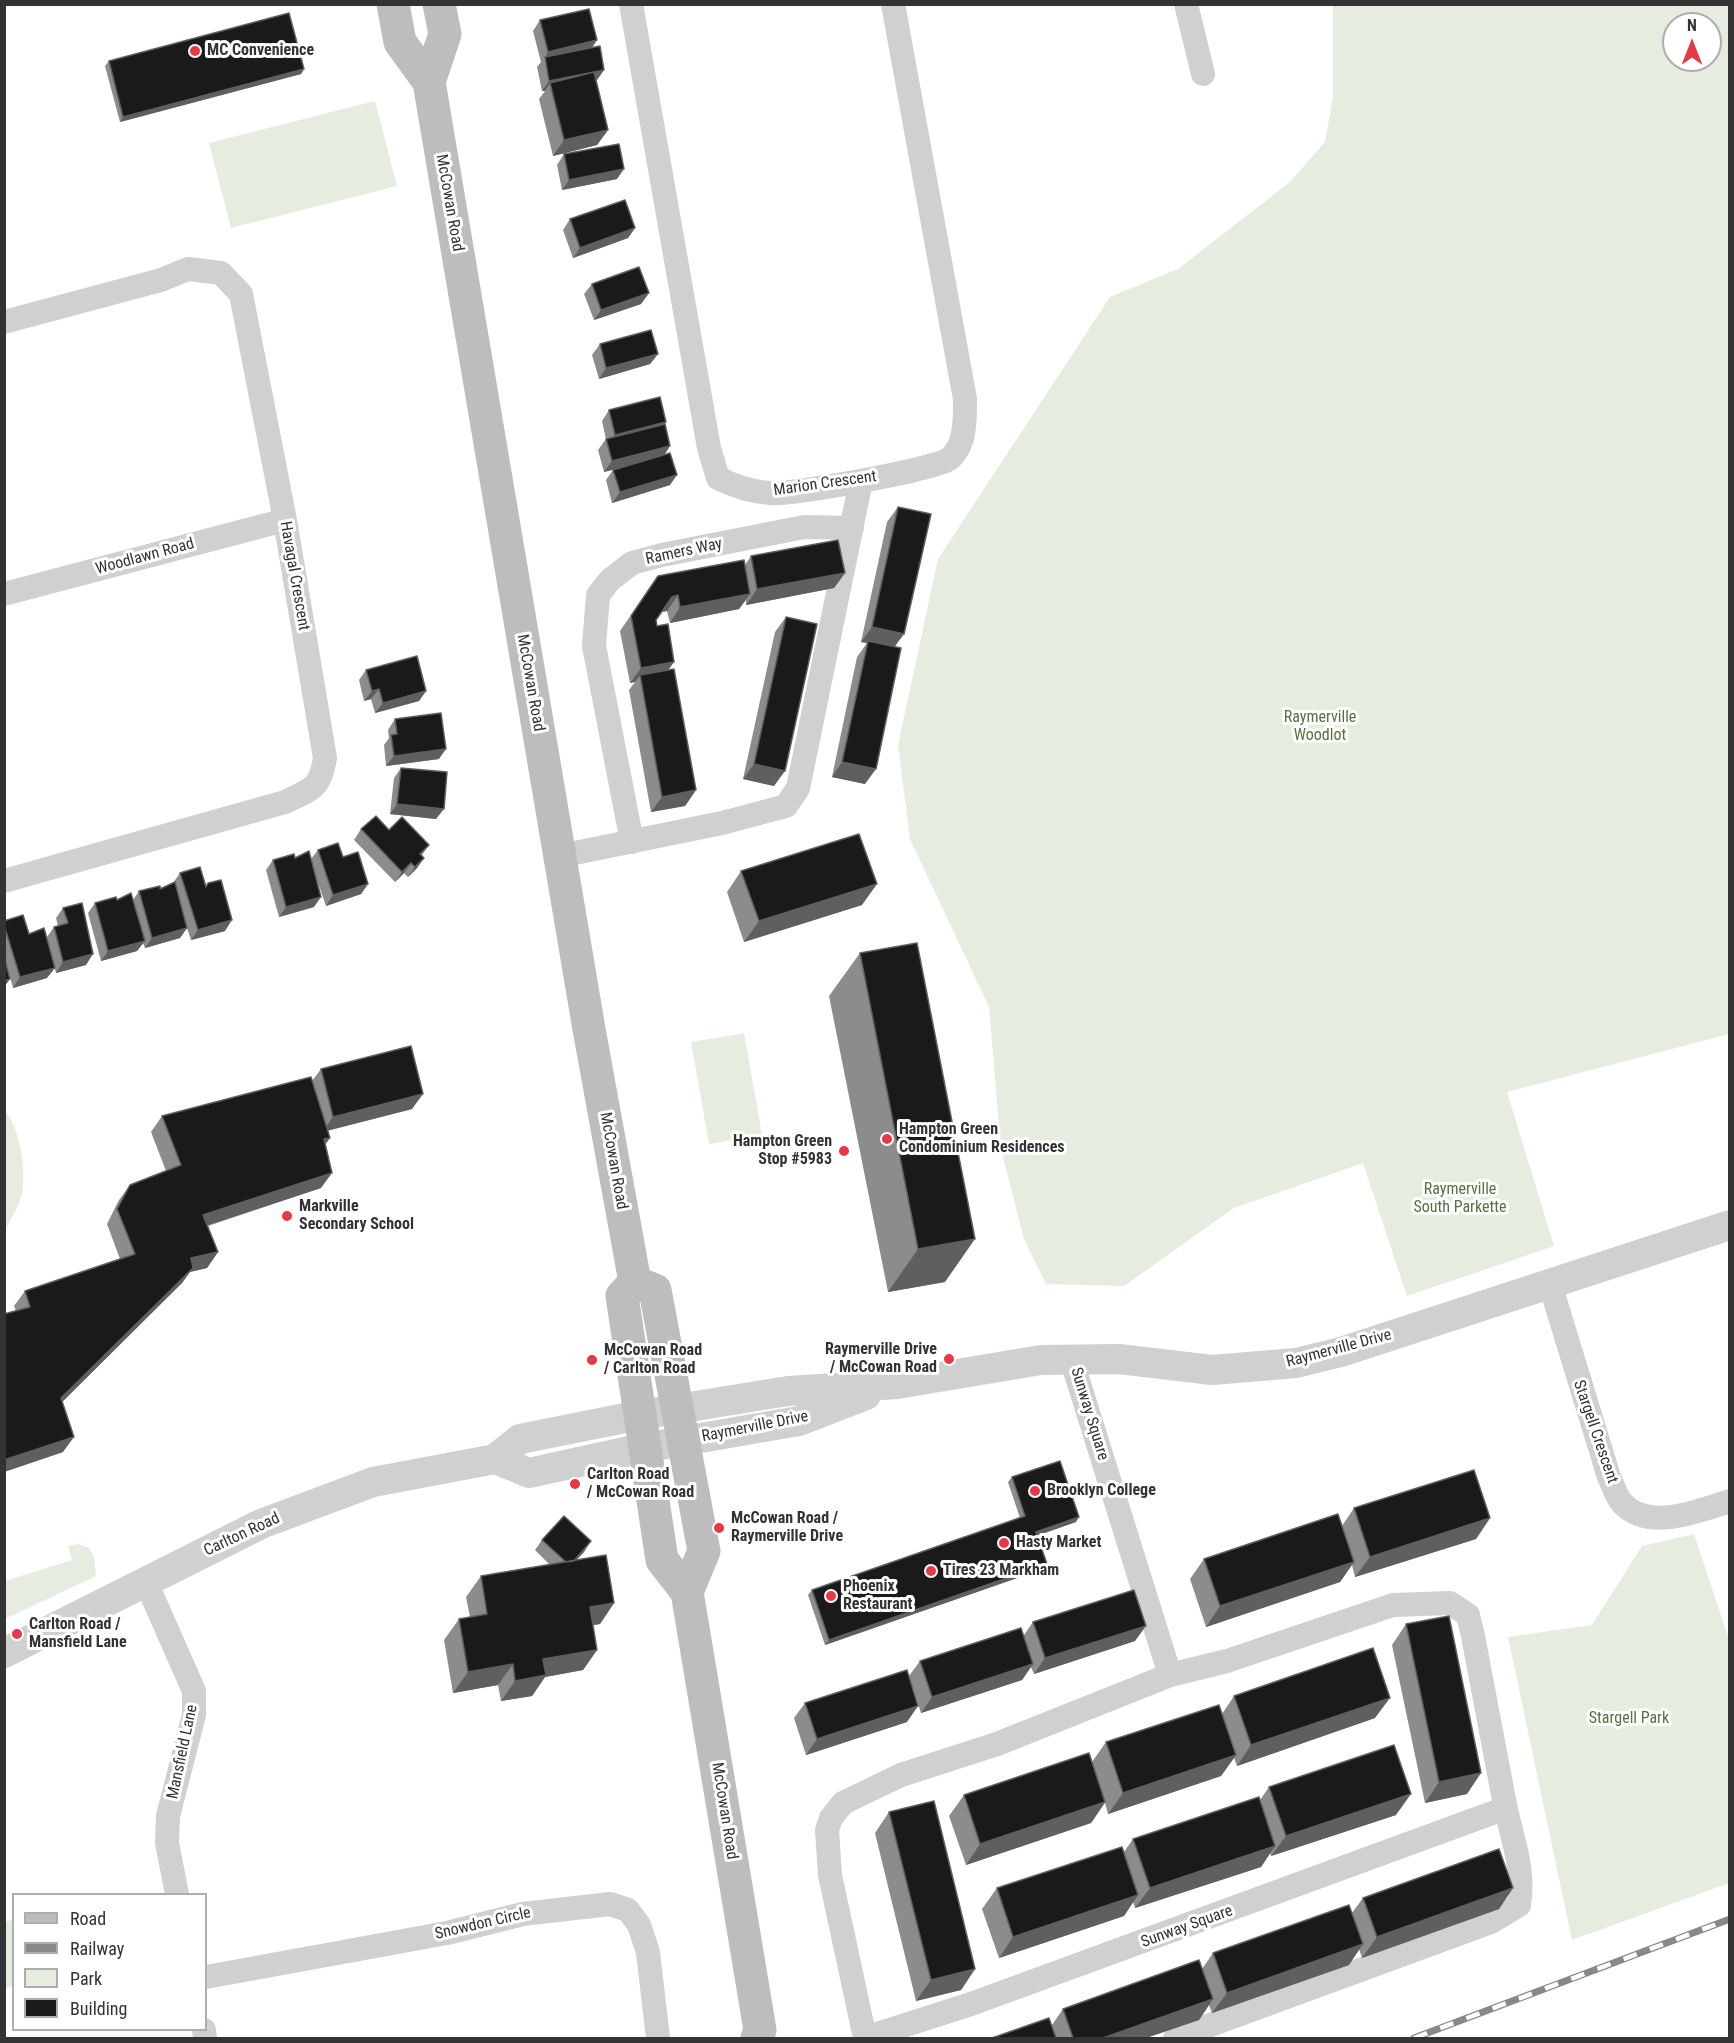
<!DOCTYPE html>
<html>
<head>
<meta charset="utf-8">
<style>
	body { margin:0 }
	#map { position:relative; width:1734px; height:2043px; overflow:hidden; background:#fff; font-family:"Roboto Condensed",sans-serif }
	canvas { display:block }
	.frame { position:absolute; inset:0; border:6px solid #333; pointer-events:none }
	.legend { position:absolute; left:12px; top:1893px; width:195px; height:138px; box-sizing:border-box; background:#fff; border:2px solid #adadad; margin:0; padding:8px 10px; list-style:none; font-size:18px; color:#333 }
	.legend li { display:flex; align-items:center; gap:12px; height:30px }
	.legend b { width:30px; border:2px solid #adadad }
	.north { position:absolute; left:1662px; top:12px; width:60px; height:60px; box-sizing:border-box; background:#fff; border:2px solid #adadad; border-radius:50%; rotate:0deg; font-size:16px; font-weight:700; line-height:24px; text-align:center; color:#333 }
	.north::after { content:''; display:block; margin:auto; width:21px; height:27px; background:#e63946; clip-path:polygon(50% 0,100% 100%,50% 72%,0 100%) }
</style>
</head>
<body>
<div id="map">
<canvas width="1734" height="2043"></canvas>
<div class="frame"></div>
<ul class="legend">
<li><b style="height:8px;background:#bdbdbd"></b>Road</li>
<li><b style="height:8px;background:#888"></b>Railway</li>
<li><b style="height:16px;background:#e6ecdf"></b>Park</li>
<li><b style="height:16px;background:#1a1a1a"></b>Building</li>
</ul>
<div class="north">N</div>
</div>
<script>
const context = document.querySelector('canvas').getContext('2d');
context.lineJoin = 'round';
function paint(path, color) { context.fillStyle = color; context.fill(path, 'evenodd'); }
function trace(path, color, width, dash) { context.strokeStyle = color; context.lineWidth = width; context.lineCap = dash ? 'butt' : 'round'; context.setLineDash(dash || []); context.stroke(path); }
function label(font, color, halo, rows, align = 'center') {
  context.font = font + ' "Roboto Condensed",sans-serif'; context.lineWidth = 6; context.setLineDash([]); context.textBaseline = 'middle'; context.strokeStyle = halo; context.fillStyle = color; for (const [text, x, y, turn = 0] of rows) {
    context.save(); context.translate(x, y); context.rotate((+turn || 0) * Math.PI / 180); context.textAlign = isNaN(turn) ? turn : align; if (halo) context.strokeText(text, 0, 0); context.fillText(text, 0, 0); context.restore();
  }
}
paint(new Path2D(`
	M1333 5H1729V1034L1507 1092 1554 1246 1407 1296 1363 1163 1234 1208 1124 1286 1046 1284 1024 1239 1001 1149 989 1007 910 839 898 745 938 559 1110 297 1178 269 1290 182 1325 142 1333 96ZM1674 24H1710V60H1674Z
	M375 101 397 186 231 228 209 143Z
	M744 1033 762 1135 709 1144 691 1042Z
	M5 1111C19 1127 25 1165 23 1187 22 1201 12 1218 5 1230Z
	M1694 1534 1729 1640V1883L1572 1940 1508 1637 1592 1625 1642 1546Z
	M78 1544 89 1548 94 1557 96 1576 5 1619V1581L72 1560 68 1546Z
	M13 1919V1987L5 1988V1922Z`), '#e6ecdf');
trace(new Path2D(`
	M631 4 709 448 718 478C734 486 751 492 770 493 791 495 933 470 949 459 966 446 965 418 965 399L893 4
	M1186 4 1203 74
	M4 322 161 280 188 269 221 273 241 294 285 520 325 758C320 789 312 789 285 802L4 881
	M4 594 285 520
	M632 842 594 646 598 595 610 580 632 563 662 555 804 527 852 528
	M560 856 722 823 786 806 798 788 861 481
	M1550 1284 1609 1477C1613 1485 1616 1496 1622 1503 1649 1532 1698 1511 1730 1501
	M1071 1358 1170 1675
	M146 1582 194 1691V1715L168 1816 167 1843 177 1894
	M206 1977 447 1933 523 1914 610 1904 628 1910 639 1925 648 1952 658 2038
	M204 2030 205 2038
	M865 2038 830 1875 827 1830 831 1818 843 1803 901 1775 997 1744 1170 1675 1227 1661 1393 1605 1450 1603 1468 1615 1473 1636C1484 1692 1494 1749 1505 1805 1512 1838 1525 1870 1519 1905L1491 1922 1175 2038
	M865 2038 971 2004 1506 1808`), '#d0d0d0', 24);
trace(new Path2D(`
	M495 1459 529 1473 643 1448 799 1421 866 1395
	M4 1653 261 1524 373 1482 495 1459 520 1439 640 1415 788 1391 897 1384 1041 1360 1119 1359 1212 1370 1296 1363 1341 1352 1730 1225`), '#d0d0d0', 30);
trace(new Path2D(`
	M393 4 400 42 429 82 589 1029 635 1282
	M429 82 445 34 439 4
	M635 1282 622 1296 662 1560 687 1592 760 2030 757 2038
	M635 1282 655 1290 704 1551 687 1592`), '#bdbdbd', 33);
const rail = new Path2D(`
	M1414 2038 1730 1919`);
trace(rail, '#888', 7);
trace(rail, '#fff', 4.5, [14]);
paint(new Path2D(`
	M540 20 592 47 604 70 596 80 608 130 597 145 553 156 539 99 545 91H542L537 67 541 62 533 31Z
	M109 61 304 69 301 74 120 122 105 66Z
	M564 154 617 179 562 190 557 165Z
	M570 219 635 228 628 238 573 258 563 230Z
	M592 284 649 293 641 304 594 320 584 294Z
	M600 344 658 354 650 364 599 379 592 355Z
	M609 410 666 422 664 424 665 454 670 485 612 503 606 480 613 470 623 467 604 472 598 450 606 439 602 421Z
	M898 507 895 647 865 784 832 777 857 657 867 643 861 642 887 522Z
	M751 556 845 573 834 588 746 605V600L739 609 670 623 667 611 661 612 656 620 657 626 674 662 668 670 696 790 685 806 651 812 629 690 635 682 630 683 620 631 658 576 745 565Z
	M786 617 774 786 743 779 775 632Z
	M366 670 426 691 419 701 375 713 371 699 364 701 359 680Z
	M395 719 439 759 386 766 384 745 389 738 388 730Z
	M401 768 436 819 390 814 394 778Z
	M361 829 389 830 429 845 422 855 424 858 417 868 408 877 404 873 395 882 354 840Z
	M318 850 343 857 368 884 361 894 326 906 314 871V907L279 917 266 870 273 860 295 858 311 859Z
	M741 871 862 905 744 942 727 892Z
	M180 873 206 886 225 931 191 940 187 928 180 938 145 948 143 943 137 951 101 961 88 913 95 903 117 900H133L139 891 160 889 173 883Z
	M63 908 86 965 56 973 47 937 54 927 58 926 56 918Z
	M4 921 29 934 47 978 13 988 8 970 10 979 4 987Z
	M860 953 945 1282 888 1292 829 996Z
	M321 1069 412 1109 327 1131 330 1138 325 1144 321 1188 208 1226 218 1252 207 1268 190 1272 182 1283 62 1402 63 1452 4 1472V1314L16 1311 14 1306 25 1291 120 1259 107 1224 119 1200 130 1185 166 1171 151 1132 162 1116 312 1081Z
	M1012 1477 1076 1522 1037 1536 1043 1569 825 1645 808 1595 812 1590 1020 1518 1008 1482Z
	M1354 1508 1490 1518 1476 1539 1355 1577 1352 1565 1340 1582 1206 1627 1190 1579 1204 1559 1342 1526Z
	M542 1540 584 1552 576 1560 614 1603 600 1624 593 1625 597 1650 583 1670 545 1677 532 1696 501 1701 498 1685 453 1693 444 1640 459 1619 470 1617 466 1597 481 1576 550 1565 535 1550Z
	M1033 1622 1135 1641 1034 1674 1031 1667 1022 1680 921 1713 909 1676 920 1661 1024 1635Z
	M1406 1624 1467 1794 1425 1803 1392 1645Z
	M1234 1696 1375 1718 1237 1766 1234 1758 1221 1776 1108 1814 1105 1803 1091 1823 966 1865 949 1816 964 1795 1092 1762 1106 1742 1222 1714Z
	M805 1703 907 1722 806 1755 794 1718Z
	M1269 1787 1396 1815 1271 1856 1270 1853 1261 1867 1135 1908 1133 1902 1124 1916 999 1958 982 1909 997 1888 1124 1852 1133 1839 1260 1800Z
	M889 1812 975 1969 961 1990 916 2001 875 1833Z
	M1513 1888 1499 1909 1362 1958 1359 1949 1349 1965 1212 2013 1209 2005 1199 2020 1146 2038H992L1052 2025 1063 2009 1202 1969 1213 1953 1352 1913 1363 1898Z`), '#8c8c8c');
paint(new Path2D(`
	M597 40 590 51 545 57 548 52Z
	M304 69 301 74 120 122 123 117Z
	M604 70 597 80 552 89 550 83 545 91H542L549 81Z
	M608 130 597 145 553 156 564 140Z
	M624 169 617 179 562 190 569 180Z
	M635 228 628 238 573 258 580 248Z
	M649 293 641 304 594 320 601 310Z
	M658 354 650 364 599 379 606 368Z
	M666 422 659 432 608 446 615 435Z
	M670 446 663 457 604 472 612 461Z
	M677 475 670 485 612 503 620 492Z
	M845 573 834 588 746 605 757 589Z
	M750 594 739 609 670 623 680 607Z
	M678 595 667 611 661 612 672 597Z
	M872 627 904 634 893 649 868 641 867 643 861 642Z
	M674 662 663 677 640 675 635 682 630 683 641 668Z
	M379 689 371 699 364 701 372 691Z
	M426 691 419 701 375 713 383 703Z
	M446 749 439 759 386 766 394 756Z
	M842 762 876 769 865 784 832 777Z
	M754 764 785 771 774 786 743 779Z
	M696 790 685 806 651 812 662 797Z
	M397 804 444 809 436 819 390 814Z
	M424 858 417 868 408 877 415 867Z
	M411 863 404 873 395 882 402 872Z
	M368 884 361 894 326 906 333 895Z
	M877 884 862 905 744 942 759 921Z
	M321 897 314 907 279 917 286 907Z
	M232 920 225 931 191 940 198 930Z
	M187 928 180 938 145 948 152 938Z
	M145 941 137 951 101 961 108 951Z
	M93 954 86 965 56 973 63 962Z
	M55 968 47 978 13 988 20 977Z
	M10 979 4 987V981Z
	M423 1094 412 1109 322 1132 333 1117Z
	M330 1138 319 1153 324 1139Z
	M332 1173 321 1188 193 1230 203 1215Z
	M975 1239 945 1282 888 1292 918 1249Z
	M218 1252 207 1268 190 1272 182 1283 50 1414 61 1398 191 1258Z
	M74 1437 63 1452 4 1472V1460Z
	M1079 1517 1076 1522 1032 1537 1036 1532Z
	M1490 1518 1476 1539 1355 1577 1370 1557Z
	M591 1541 584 1552 562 1575 570 1565Z
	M1354 1562 1340 1582 1206 1627 1220 1606Z
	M1047 1564 1043 1569 825 1645 829 1640Z
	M614 1603 600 1624 576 1628 590 1607Z
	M1146 1626 1135 1641 1034 1674 1045 1658Z
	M597 1650 583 1670 545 1677 532 1696 501 1701 515 1681 543 1659Z
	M513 1664 498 1685 453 1693 468 1672Z
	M1033 1664 1022 1680 921 1713 932 1697Z
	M1390 1698 1375 1718 1237 1766 1251 1745Z
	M918 1706 907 1722 806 1755 817 1739Z
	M1236 1755 1221 1776 1108 1814 1123 1793Z
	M1481 1773 1467 1794 1425 1803 1439 1782Z
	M1411 1794 1396 1815 1271 1856 1286 1836Z
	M1105 1802 1091 1823 966 1865 980 1844Z
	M1275 1846 1261 1867 1135 1908 1150 1888Z
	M1513 1888 1499 1909 1362 1958 1377 1937Z
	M1138 1895 1124 1916 999 1958 1013 1937Z
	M1363 1944 1349 1965 1212 2013 1227 1993Z
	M975 1969 961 1990 916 2001 931 1980Z
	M1213 1999 1199 2020 1146 2038H1103Z`), '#5f5f5f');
const building = new Path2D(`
	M589 9 597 40 548 52 540 20Z
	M289 13 304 69 123 117 109 61Z
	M600 46 604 70 549 81 545 57Z
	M594 72 608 130 564 140 550 83Z
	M619 144 624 169 569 180 564 154Z
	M625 200 635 228 580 248 570 219Z
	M639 267 649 293 601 310 592 284Z
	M651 330 658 354 606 368 600 344Z
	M660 397 666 422 615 435 609 410Z
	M665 424 670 446 612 461 606 439Z
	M670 453 677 475 620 492 613 470Z
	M898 507 931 514 904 634 872 627Z
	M838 540 845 573 757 589 751 556Z
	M744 560 750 594 680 607 678 595 672 597 656 620 657 626 668 624 674 662 641 668 631 616 658 576Z
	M786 617 817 624 785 771 754 764Z
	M868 641 901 648 876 769 842 762Z
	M417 656 426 691 383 703 379 689 372 691 366 670Z
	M674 669 696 790 662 797 640 675Z
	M441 713 446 749 394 756 391 735 397 734 395 719Z
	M401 768 447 772 444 809 397 804Z
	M376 816 389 830 402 817 429 845 420 854 424 858 415 867 411 863 402 872 361 829Z
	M859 834 877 884 759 921 741 871Z
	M338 843 343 857 358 852 368 884 333 895 318 850Z
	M309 851 321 897 286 907 273 860 294 854 295 858Z
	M200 867 206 887 208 883 221 880 232 920 198 930 180 873Z
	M175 882 187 928 152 938 139 891 160 886V889Z
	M131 893 145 941 108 951 95 903 116 897 117 900Z
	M82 903 93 954 63 962 54 927 68 923 63 908Z
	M23 915 29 934 44 928 55 968 20 977 4 925V921Z
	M917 943 975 1239 918 1249 860 953Z
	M4 957 10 979 4 981Z
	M411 1046 423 1094 333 1117 321 1069Z
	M311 1077 330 1138 324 1139 332 1173 203 1215 218 1252 191 1258 193 1268 61 1398 74 1437 4 1460V1314L30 1307 25 1291 135 1254 117 1209 130 1185 181 1165 162 1116Z
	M1060 1461 1079 1517 1036 1532 1047 1564 829 1640 812 1590 1025 1516 1012 1477Z
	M1474 1470 1490 1518 1370 1557 1354 1508Z
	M1338 1514 1354 1562 1220 1606 1204 1559Z
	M564 1516 591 1541 574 1561 566 1562 542 1540Z
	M606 1555 614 1603 590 1607 597 1650 543 1659 546 1675 515 1681 513 1664 468 1672 459 1619 487 1614 481 1576Z
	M1134 1590 1146 1626 1045 1658 1033 1622Z
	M1449 1616 1481 1773 1439 1782 1406 1624Z
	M1021 1628 1033 1664 932 1697 920 1661Z
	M1373 1648 1390 1698 1251 1745 1234 1696Z
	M907 1670 918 1706 817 1739 805 1703Z
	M1219 1705 1236 1755 1123 1793 1106 1742Z
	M1394 1745 1411 1794 1286 1836 1269 1787Z
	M1089 1753 1105 1802 980 1844 964 1795Z
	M1259 1797 1275 1846 1150 1888 1133 1839Z
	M934 1801 975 1969 931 1980 889 1812Z
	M1122 1847 1138 1895 1013 1937 997 1888Z
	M1499 1849 1513 1888 1377 1937 1363 1898Z
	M1349 1905 1363 1944 1227 1993 1213 1953Z
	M1199 1960 1213 1999 1103 2038H1073L1063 2009Z
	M1049 2018 1056 2038H992Z`);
paint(building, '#1a1a1a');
trace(building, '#5f5f5f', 1.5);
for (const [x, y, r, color] of [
	[195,51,6,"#e63946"],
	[887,1139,6,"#e63946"],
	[844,1151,6,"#e63946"],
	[287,1216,6,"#e63946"],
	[949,1359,6,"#e63946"],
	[592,1360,6,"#e63946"],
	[575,1484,6,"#e63946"],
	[1035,1491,6,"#e63946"],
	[719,1528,6,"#e63946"],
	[1004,1543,6,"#e63946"],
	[931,1571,6,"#e63946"],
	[831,1596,6,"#e63946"],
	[17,1634,6,"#e63946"]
]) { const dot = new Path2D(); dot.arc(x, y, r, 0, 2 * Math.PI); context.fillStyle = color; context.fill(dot); trace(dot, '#fff', 2); }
label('bold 16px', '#333', '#fff', [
	["MC Convenience",207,51],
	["Hampton Green",899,1130],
	["Condominium Residences",899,1148],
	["Hampton Green",832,1142,"right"],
	["Stop #5983",832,1160,"right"],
	["Markville",299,1207],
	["Secondary School",299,1225],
	["Raymerville Drive",937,1350,"right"],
	["/ McCowan Road",937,1368,"right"],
	["McCowan Road",604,1351],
	["/ Carlton Road",604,1369],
	["Carlton Road",587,1475],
	["/ McCowan Road",587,1493],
	["Brooklyn College",1047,1491],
	["McCowan Road /",731,1519],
	["Raymerville Drive",731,1537],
	["Hasty Market",1016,1543],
	["Tires 23 Markham",943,1571],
	["Phoenix",843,1587],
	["Restaurant",843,1605],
	["Carlton Road /",29,1625],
	["Mansfield Lane",29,1643]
], 'left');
label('16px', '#333', '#fff', [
	["McCowan Road",449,203,80],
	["Marion Crescent",825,484,-8],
	["Ramers Way",684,552,-12],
	["Woodlawn Road",145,557,-15],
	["Havagal Crescent",294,576,80],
	["McCowan Road",530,683,80],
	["McCowan Road",613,1161,80],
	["Raymerville Drive",1339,1349,-15],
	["Sunway Square",1089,1414,73],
	["Raymerville Drive",755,1427,-11],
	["Stargell Crescent",1595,1432,71],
	["Carlton Road",242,1535,-25],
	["Mansfield Lane",183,1752,-78],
	["McCowan Road",724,1811,81],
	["Snowdon Circle",483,1924,-13],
	["Sunway Square",1187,1927,-20]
]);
label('16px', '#56703f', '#fff', [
	["Raymerville",1320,718],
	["Woodlot",1320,736],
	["Raymerville",1460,1190],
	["South Parkette",1460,1208],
	["Stargell Park",1629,1719]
]);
</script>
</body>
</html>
